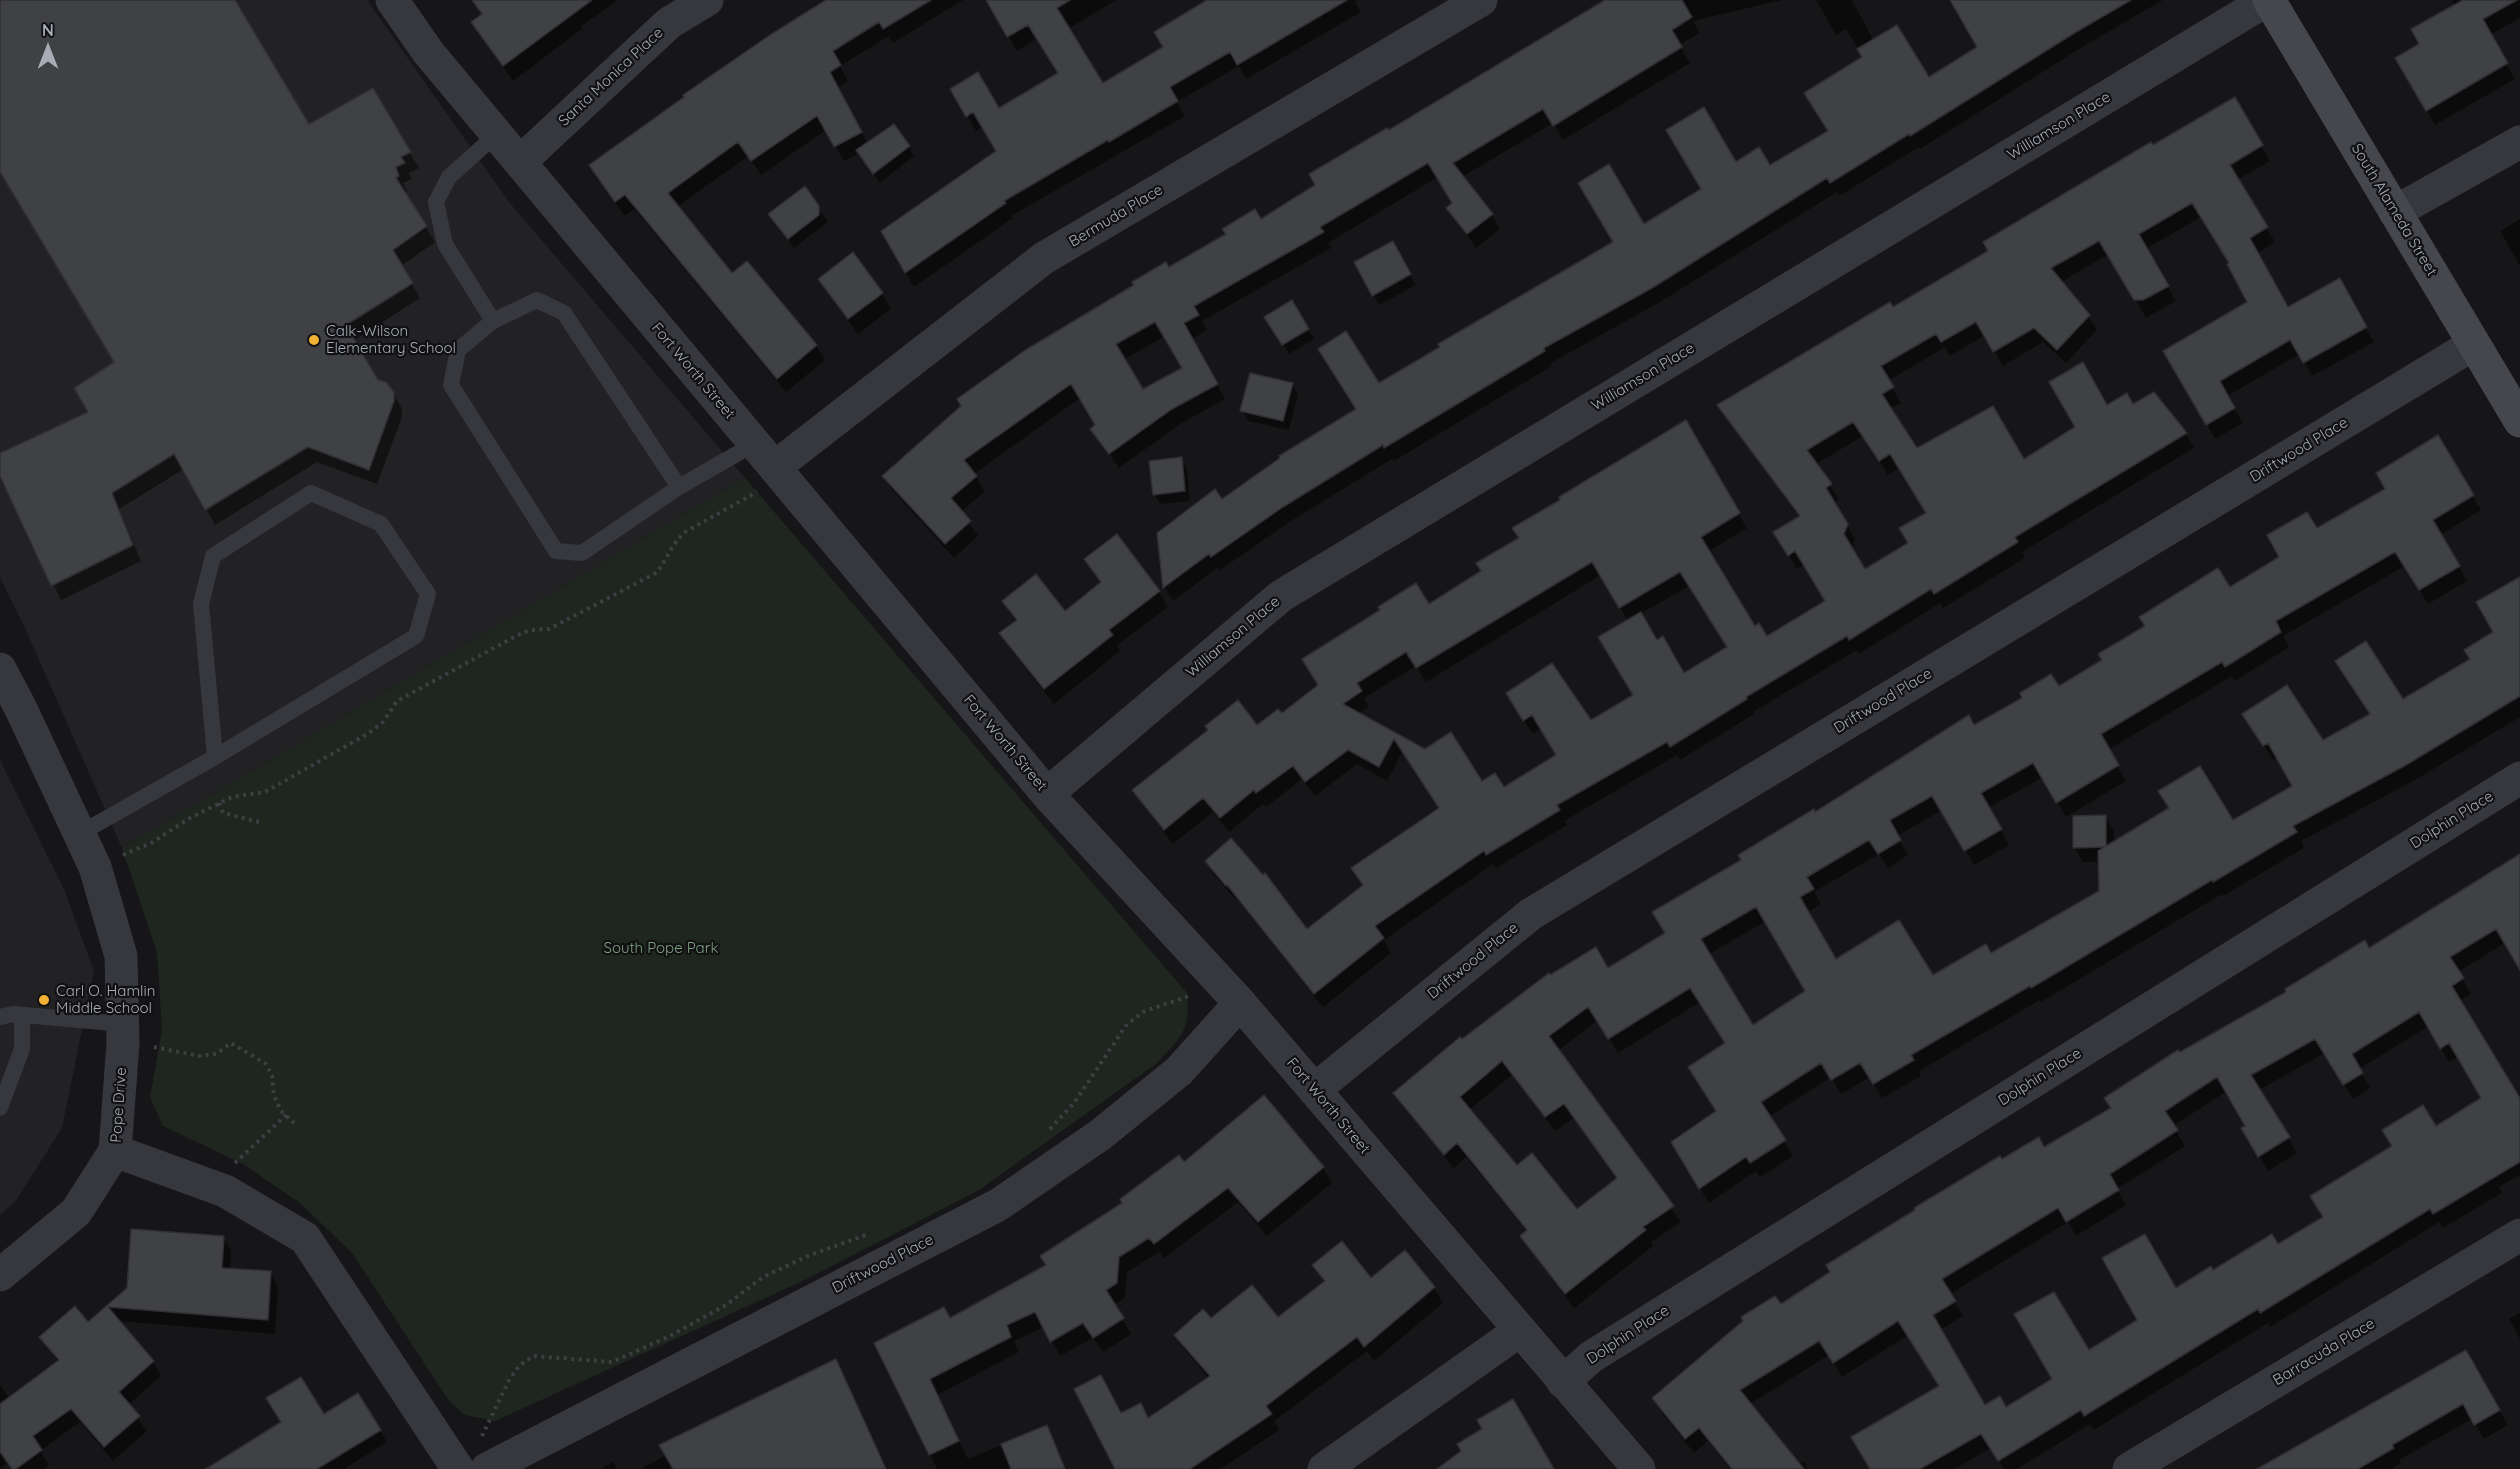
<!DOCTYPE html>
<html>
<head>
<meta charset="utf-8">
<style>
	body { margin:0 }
	#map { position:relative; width:2520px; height:1469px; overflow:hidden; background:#161618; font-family:Quicksand,sans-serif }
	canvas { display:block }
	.north { position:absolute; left:18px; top:18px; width:60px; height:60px; -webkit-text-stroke:4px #111113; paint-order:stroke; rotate:0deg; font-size:16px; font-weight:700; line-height:24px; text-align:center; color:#a8adb8 }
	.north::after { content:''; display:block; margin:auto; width:21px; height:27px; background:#a8adb8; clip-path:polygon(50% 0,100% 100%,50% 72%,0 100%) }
</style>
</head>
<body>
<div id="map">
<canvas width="2520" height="1469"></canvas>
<div class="north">N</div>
</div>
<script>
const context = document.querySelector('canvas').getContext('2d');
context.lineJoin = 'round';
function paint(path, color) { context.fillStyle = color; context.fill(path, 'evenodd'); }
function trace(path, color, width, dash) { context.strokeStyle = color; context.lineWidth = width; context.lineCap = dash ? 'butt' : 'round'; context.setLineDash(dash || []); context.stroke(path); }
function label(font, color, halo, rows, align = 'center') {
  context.font = font + ' Quicksand,sans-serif'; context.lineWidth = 4.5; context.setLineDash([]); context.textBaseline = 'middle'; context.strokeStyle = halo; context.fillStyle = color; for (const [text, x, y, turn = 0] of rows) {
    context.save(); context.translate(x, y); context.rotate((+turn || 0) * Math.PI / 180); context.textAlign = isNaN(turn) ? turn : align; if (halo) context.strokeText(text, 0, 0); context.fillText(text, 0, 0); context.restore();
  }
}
paint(new Path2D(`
	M0 0H367L509 202 745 478 122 848 25 628 0 577Z
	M0 760 64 889 94 971 62 1128 15 1202 0 1215Z`), '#222225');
paint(new Path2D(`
	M745 478 1187 993C1191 1031 1181 1037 1156 1064L979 1190 805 1280 495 1421 465 1415 449 1401 352 1253 301 1204 245 1165 163 1126 150 1097 162 1031 157 953 122 848Z`), '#1e261f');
paint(new Path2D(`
	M0 0H233L308 126 373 90 419 168 409 173 412 179 403 183 407 191 404 193 435 242 401 266 420 298 353 341 377 381 393 393 402 409V417L377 484 317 462 215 525 184 469 119 509 141 561 61 600 0 473V455L90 412 116 362 0 170Z
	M471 0H618L581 26 582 29 513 81 473 23 483 16Z
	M829 0H963L893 43 889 36 840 66 848 81 837 88 868 144 909 147 914 156 880 183 859 153 844 161 826 130 761 175 748 156 677 207 732 276 816 346 825 360 786 392 634 209 625 216 599 180Z
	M987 0H1116L1068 29 1102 85 1165 47 1210 0H1359L1355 2 1361 12 1246 79 1239 66 1177 102 1185 116 1011 216 1013 218 914 287 883 232 998 151 983 126 976 131 952 89 998 110 1059 74 1038 38 1017 51Z
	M1607 0H1782L1693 21 1700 33 1679 45 1690 63 1563 140 1553 123 1462 177 1492 215 1500 229 1476 248 1448 208 1454 203 1438 177 1328 243 1331 248 1202 321 1207 330 1192 339 1225 399 1180 424 1119 468 1092 429 1097 425 1080 398 974 474 985 491 961 512 978 536 954 558 893 491 884 476 1169 269 1260 221 1317 185 1388 132ZM1165 336 1184 368 1143 391 1123 360Z
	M1816 0H1852L1874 41 1929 79 1979 48 1951 0H2163L2084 46 1920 149 1919 147 1839 196 1837 192 1660 302 1551 363 1552 366 1394 461 1392 459 1291 521 1220 570 1218 567 1173 601 1165 588 1159 534 1221 501 1357 410 1378 386 1703 190 1735 164 1769 167 1830 132 1864 58 1846 29 1836 35Z
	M2452 0H2520V18L2490 35 2515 79 2435 125 2397 58 2421 44 2455 6Z
	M2234 99 2270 161 2237 180 2275 242 2258 253 2288 309 2339 280 2374 342 2312 376 2300 354 2227 396 2243 423 2215 439 2165 351 2249 302 2231 264 2201 217 2146 249 2176 301 2146 318 2109 254 2061 282 2088 316 2097 330 2066 363 2043 342 2003 366 1985 335 1950 356 1945 347 1888 381 1901 403 1890 409 1916 450 2023 461 2107 407 2133 406 2186 434 2194 448 2022 552 2025 558 1943 608 1940 603 1859 654 1857 650 1753 712 1754 714 1680 760 1677 755 1564 821 1567 825 1496 868 1493 864 1384 940 1391 953 1323 1007 1236 898 1235 899 1215 876 1207 861 1307 931 1364 886 1353 869 1440 809 1403 751 1387 781 1357 764 1315 796 1302 779 1266 807 1263 804 1229 832 1213 812 1173 844 1143 805 1134 790 1281 715 1428 606 1483 572 1520 539 1685 422 1747 528 1708 552 1754 628 1766 638 1827 602 1804 565 1797 569 1775 533 1800 518 1719 405 1893 309 1990 252 2152 147ZM1863 436 1888 475 1899 468 1928 513 1909 543 1865 571 1852 550 1855 539 1834 503 1839 499 1816 464ZM1601 575 1628 621 1635 696 1590 722 1516 708 1533 734 1542 728 1558 756 1503 789 1482 783 1358 714 1369 707 1364 698 1416 666 1426 682ZM1689 586 1728 648 1683 675 1656 642 1640 614Z
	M804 188 828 222 794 248 770 214Z
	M2520 219V266L2500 231Z
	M1392 243 1416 285 1379 305 1356 263Z
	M820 280 882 293 891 309 858 334Z
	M1292 302 1314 339 1289 354 1267 317Z
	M1292 384 1298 394 1289 430 1248 421 1242 410Z
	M2437 437 2481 510 2440 535 2467 581 2428 604 2405 566 2283 636 2289 647 2235 681 2232 676 2108 750 2126 781 2066 817 2043 777 1988 808 2009 845 1974 865 1942 810 1897 836 1908 855 1888 868 1879 854 1814 892 1821 904 1807 913 1835 961 1932 977 1990 955 2100 892V862H2083L2074 847 2106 817 2114 832V843L2233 823 2294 787 2277 757 2273 760 2253 729 2323 742 2403 701 2472 659 2495 633 2520 578V717L2415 780 2301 841 2304 848 2223 896 2222 894 2041 1002 2040 1000 1919 1071 1921 1076 1882 1098 1870 1077 1841 1094 1831 1077 1769 1117 1793 1156 1760 1177 1756 1171 1709 1203 1681 1158 1717 1112 1726 1044 1700 1002 1618 1053 1598 1020 1558 1051 1681 1222 1651 1242 1653 1246 1574 1308 1531 1251 1522 1236 1527 1232 1466 1157 1454 1168 1404 1108 1395 1094 1461 1041 1550 977 1608 970 1666 934 1743 860 1815 814 1974 727 2058 688 2229 589 2281 557 2317 531 2387 489ZM1766 921 1807 992 1753 1027 1709 954ZM1512 1075 1555 1131 1574 1118 1618 1179 1577 1211 1517 1167 1469 1110Z
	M1181 459 1187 469 1190 501 1160 504 1154 494Z
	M1085 560 1159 592 1168 607 1117 645 1120 651 1054 704 1010 649 1001 633 1016 622 1004 601 1065 613 1101 584Z
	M2520 857V967L2505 943 2458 972 2471 994 2460 1001 2517 1096 2520 1094V1175L2499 1187 2502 1193 2443 1228 2439 1222 2270 1327 2268 1323 2094 1430 2090 1424 2017 1469H2004L1991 1448 1954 1469H1871L1941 1387 1908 1335 1842 1377 1829 1355 1750 1404 1798 1464 1804 1461 1808 1469H1730L1708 1441 1694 1453 1662 1413 1653 1398 1780 1306 2001 1161 2043 1149 2112 1109 2179 1054 2369 950ZM2429 1026 2449 1062 2459 1057 2483 1098 2436 1128 2325 1218 2278 1246 2212 1272 2176 1290 2139 1320 2088 1352 2054 1379 2006 1409 1985 1407 1940 1330 1963 1316 1950 1294 2068 1222 2076 1236 2126 1205 2117 1189 2185 1146 2173 1126 2227 1091 2247 1126 2243 1129 2268 1171 2297 1153 2259 1090 2325 1053 2353 1099 2370 1088 2359 1069Z
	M1263 1097 1323 1168 1332 1183 1267 1236 1238 1202 1164 1258 1159 1252 1127 1272 1125 1298 1114 1305 1131 1334 1103 1352 1093 1338 1060 1356 1044 1327 1014 1341 1019 1352 937 1395 968 1459 1046 1427 1066 1469H937L876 1344 949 1320 1047 1266 1184 1164Z
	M223 1237 231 1251 230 1270 270 1272 278 1287 275 1334 118 1321 153 1362 161 1376 128 1405 147 1431 113 1461 80 1422 40 1451 49 1465 44 1469H12L8 1463 0 1468V1385L9 1399 59 1363 41 1337 88 1324 129 1288Z
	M1405 1252 1434 1288 1443 1303 1374 1361 1367 1351 1274 1421 1279 1430 1221 1469H1117L1121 1415 1149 1420 1209 1379 1185 1350 1176 1335 1211 1320 1278 1319 1325 1283 1314 1265 1371 1280Z
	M2520 1313V1339L2509 1319Z
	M2466 1352 2508 1425 2484 1439 2472 1419 2399 1460 2401 1463 2392 1469H2257Z
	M835 1361 887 1469H641L666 1455Z
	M358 1395 387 1442 344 1469H235Z
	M613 1462 617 1469H601Z`), '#0007');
const building = new Path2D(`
	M0 0H235L309 124 373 88 411 152 401 157 405 163 396 167 399 176 396 178 427 226 393 250 413 283 346 325 378 380 386 382 394 392V401L369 470 308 447 205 510 174 454 112 493 133 545 51 586 0 476V453L88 412 74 388 114 362 0 172Z
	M472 0H592L503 66 471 22 482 14Z
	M826 0H931L883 29 879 22 833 51 841 65 830 72 862 132 834 147 817 116 751 161 738 142 668 193 732 273 747 261 817 345 777 379 625 195 615 202 589 165 684 97 683 95 770 35Z
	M986 0H1070L1057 8 1103 83 1163 47 1154 32 1207 0H1347L1237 65 1230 52 1170 87 1178 101 1109 142 1108 140 1004 201 1006 203 905 273 881 231 996 151 973 112 966 117 950 89 978 72 999 108 1058 73 1028 25 1007 37Z
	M1605 0H1682L1692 17 1672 30 1682 47 1553 126 1543 109 1453 163 1493 214 1467 234 1446 208 1452 203 1428 163 1320 227 1324 232 1194 306 1199 315 1184 323 1218 384 1172 409 1109 454 1090 429 1095 425 1071 384 964 460 977 476 951 498 971 521 945 544 882 476 961 406 957 399 1024 351 1134 285 1132 282 1166 262 1169 267 1226 234 1222 229 1255 209 1261 219 1315 185 1309 174 1387 128 1389 130ZM1155 322 1182 368 1143 389 1116 344Z
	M1950 0H2131L2076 32 1910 136 1909 134 1830 183 1827 178 1652 288 1544 348 1545 351 1384 448 1383 445 1283 507 1211 557 1209 554 1163 588 1157 533 1215 489 1222 499 1280 458 1279 456 1356 409 1318 349 1346 331 1379 383 1440 347 1438 344 1613 242 1578 183 1609 164 1644 224 1701 189 1666 130 1704 107 1736 162 1759 147 1770 165 1828 131 1804 93 1862 57 1857 49 1897 25 1929 77 1977 47Z
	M2463 0H2517L2483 19 2508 63 2426 111 2395 58 2419 44 2411 29Z
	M2235 97 2263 145 2230 165 2268 227 2250 238 2288 307 2340 278 2367 327 2303 363 2290 340 2220 381 2235 408 2206 425 2163 351 2247 302 2227 264 2229 263 2192 203 2139 234 2169 286 2143 300H2134L2099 241 2051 268 2090 315 2057 350 2034 328 1993 352 1976 322 1941 342 1936 334 1881 366 1894 387 1882 394 1917 448 1993 406 2024 459 2075 427 2049 382 2083 362 2107 405 2127 393 2133 404 2154 392 2187 433 2015 537 2018 542 1934 594 1931 589 1849 640 1847 636 1746 697 1747 699 1670 747 1667 742 1557 805 1560 810 1486 855 1484 851 1375 926 1384 938 1314 994 1227 885 1226 886 1205 861 1231 838 1263 875 1265 873 1307 929 1363 885 1351 868 1439 808 1394 739 1379 767 1348 750 1305 782 1293 766 1256 793 1254 790 1220 818 1203 798 1164 830 1132 790 1208 730 1205 726 1238 700 1257 725 1278 709 1282 713 1318 685 1302 659 1380 610 1378 607 1416 583 1429 604 1481 571 1476 563 1519 538 1512 528 1560 500 1559 497 1686 420 1740 513 1701 537 1755 626 1759 623 1767 636 1825 601 1795 551 1788 556 1773 532 1800 516 1717 405 1890 302 1893 307 1988 251 1983 242 2151 142 2153 145ZM1853 422 1879 461 1890 454 1926 513 1899 528 1908 543 1865 569 1844 534 1848 524 1826 488 1832 484 1807 450ZM1592 562 1619 608 1680 572 1727 647 1684 673 1663 636 1657 640 1641 612 1598 637 1633 695 1591 720 1552 663 1506 693 1523 721 1532 715 1556 755 1504 787 1495 773 1482 781 1451 732 1425 749 1343 704 1362 691 1357 683 1406 652 1416 668Z
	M894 124 910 146 873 174 856 150Z
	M805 186 819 206V215L788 239 768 214Z
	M1393 241 1411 274 1372 296 1354 262Z
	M853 252 883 293 848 319 818 279Z
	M1292 300 1309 329 1282 345 1264 317Z
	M1250 373 1293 383 1283 421 1240 411Z
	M2438 435 2474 495 2433 520 2460 566 2419 590 2395 552 2276 621 2281 632 2225 667 2222 662 2101 734 2119 765 2056 803 2033 763 1981 793 2002 829 1964 851 1932 796 1890 820 1901 840 1878 854 1869 840 1807 877 1814 889 1800 897 1836 959 1899 920 1933 975 1986 944 1991 953 2099 891 2098 851 2104 847 2073 848V816L2106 815V846L2169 808 2158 791 2200 766 2233 820 2292 786 2268 743 2263 746 2242 714 2287 685 2323 740 2370 714 2335 661 2366 641 2403 699 2470 659 2464 650 2493 632 2476 602 2520 577V696L2406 765 2293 826 2297 832 2213 882 2212 880 2031 988 2030 986 1911 1055 1914 1060 1873 1084 1860 1063 1831 1080 1821 1063 1761 1102 1786 1140 1750 1163 1746 1157 1699 1189 1671 1142 1716 1111 1688 1067 1725 1043 1690 988 1608 1039 1588 1007 1549 1036 1674 1206 1643 1227 1646 1230 1565 1294 1520 1236 1527 1230 1457 1143 1444 1155 1393 1093 1460 1037 1462 1039 1549 973 1550 975 1596 947 1608 968 1665 933 1652 912 1741 860 1738 855 1814 809 1815 812 1969 715 1974 725 2022 698 2020 693 2051 674 2059 686 2102 660 2098 654 2145 626 2139 617 2218 568 2230 587 2279 557 2267 535 2307 512 2317 528 2385 489 2376 473ZM1756 907 1805 991 1753 1025 1701 939ZM1502 1061 1545 1117 1564 1104 1617 1178 1577 1209 1532 1153 1517 1165 1460 1097Z
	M1182 457 1185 491 1153 495 1149 461Z
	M1117 534 1160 591 1109 630 1113 635 1044 689 999 633 1017 620 1002 601 1036 574 1065 611 1101 582 1084 559Z
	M2520 854V970L2496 929 2450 957 2464 978 2452 986 2520 1098V1162L2433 1214 2430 1209 2260 1313 2258 1309 2084 1416 2081 1410 1998 1461 1981 1434 1920 1469H1870L1851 1437 1939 1386 1898 1321 1833 1363 1819 1341 1740 1390 1804 1469H1732L1699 1428 1685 1439 1652 1398 1743 1321 1741 1317 1775 1296 1781 1304 1830 1272 1826 1265 1915 1210 1914 1208 2000 1156 2002 1159 2039 1137 2044 1147 2111 1108 2104 1098 2178 1050 2180 1052 2286 992 2285 989 2365 940 2369 948ZM2419 1012 2440 1049 2449 1043 2481 1098 2436 1126 2423 1105 2382 1130 2392 1146 2310 1196 2323 1217 2278 1244 2272 1234 2213 1270 2211 1266 2176 1288 2145 1234 2102 1258 2137 1320 2089 1350 2054 1292 2014 1314 2052 1379 2006 1407 2000 1396 1985 1405 1933 1315 1956 1301 1942 1279 2058 1208 2066 1222 2119 1190 2110 1174 2178 1130 2165 1111 2217 1077 2245 1126 2241 1128 2258 1157 2290 1137 2251 1075 2315 1039 2343 1085 2363 1073 2352 1054Z
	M1264 1095 1324 1167 1258 1222 1228 1188 1154 1244 1149 1238 1119 1257 1117 1283 1106 1290 1124 1318 1093 1338 1083 1323 1050 1342 1035 1312 1007 1325 1011 1337 930 1379 959 1441 929 1455 874 1343 944 1307 950 1318 1046 1265 1040 1256 1122 1203 1120 1199 1179 1155 1184 1162Z
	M131 1229 224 1236 222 1268 271 1271 268 1320 108 1307 154 1361 119 1392 140 1416 104 1447 71 1409 33 1436 42 1450 16 1469H12L0 1452V1404L59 1360 39 1337 75 1306 88 1322 127 1288Z
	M1342 1241 1371 1278 1405 1250 1435 1287 1364 1347 1357 1337 1266 1406 1272 1414 1190 1469H1115L1074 1389 1101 1375 1121 1413 1141 1403 1148 1418 1210 1376 1174 1335 1203 1309 1211 1318 1252 1285 1278 1317 1325 1281 1312 1265Z
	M2466 1350 2500 1410 2474 1425 2463 1404 2392 1445 2394 1448 2358 1469H2257Z
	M836 1359 886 1469H673L659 1445Z
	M301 1377 324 1414 358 1393 381 1430 317 1469H206L281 1422 266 1398Z
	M1513 1399 1554 1469H1437L1461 1451 1457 1444 1482 1429 1477 1420Z
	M1047 1425 1065 1469H1011L1001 1444Z`);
paint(building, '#404145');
trace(building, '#303034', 1.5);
trace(new Path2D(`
	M219 803 223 813 259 822
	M123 855 153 842 190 818 232 797 265 792 369 733 383 722 397 701 516 636 530 630 549 629 656 573C667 560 672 543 685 532L757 492
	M154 1047 199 1056 216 1054 231 1043 266 1064 272 1076 274 1096 281 1111 294 1123
	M1050 1129 1074 1103 1127 1024 1145 1011 1192 995
	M235 1163 286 1115
	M482 1436 509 1380 519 1366 533 1356 612 1362 668 1337 726 1305 763 1277 808 1256 868 1234`), '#3d3f44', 4, [3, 4.5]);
trace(new Path2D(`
	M493 321 445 244 436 202 449 177 497 134
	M679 487 564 313 537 300 493 321 458 350 451 385 556 551 582 553 679 487 754 444
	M79 834 215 757 416 636 428 594 381 524 311 493 213 556 201 604 215 757
	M0 1017 13 1014 123 1024
	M0 1108 22 1049V1015`), '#37383d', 16);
trace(new Path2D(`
	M392 0 428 52 1047 794 1240 1003 1639 1469
	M520 162 669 23 707 0
	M2395 212 2520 142
	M775 467 1044 258 1481 0
	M0 669 21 709 95 867 121 956 123 1043 115 1151 225 1191 305 1238 458 1469
	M1047 794 1281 596 2267 0
	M1314 1090 1531 914 2474 344
	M0 1275 76 1212 115 1151
	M1563 1382 1591 1357 2520 778
	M487 1469 998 1205 1100 1135 1179 1071 1240 1003
	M1324 1469 1519 1331
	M2129 1469 2520 1235`), '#37383d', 33);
trace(new Path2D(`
	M2269 0 2520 421`), '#45474d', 33);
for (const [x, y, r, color] of [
	[314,340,6,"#f2b134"],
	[44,1000,6,"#f2b134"]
]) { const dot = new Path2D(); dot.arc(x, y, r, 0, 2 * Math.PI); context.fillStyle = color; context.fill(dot); trace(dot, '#111113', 2); }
label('15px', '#a8adb8', '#111113', [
	["Santa Monica Place",611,77,-43],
	["Williamson Place",2059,126,-31],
	["South Alameda Street",2394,210,59],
	["Bermuda Place",1116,216,-31],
	["Fort Worth Street",693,371,50],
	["Williamson Place",1643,377,-31],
	["Driftwood Place",2299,450,-31],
	["Williamson Place",1233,637,-40],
	["Driftwood Place",1883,701,-31],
	["Fort Worth Street",1005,743,50],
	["Dolphin Place",2452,820,-32],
	["Driftwood Place",1473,961,-39],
	["Dolphin Place",2040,1077,-32],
	["Pope Drive",119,1105,-86],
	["Fort Worth Street",1328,1106,50],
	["Driftwood Place",883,1264,-27],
	["Dolphin Place",1628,1335,-33],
	["Barracuda Place",2324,1352,-31]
]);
label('15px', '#a8adb8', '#111113', [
	["Calk-Wilson",326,331],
	["Elementary School",326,348],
	["Carl O. Hamlin",56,991],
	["Middle School",56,1008]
], 'left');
label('15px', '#7fa381', '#111113', [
	["South Pope Park",661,948]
]);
</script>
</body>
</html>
